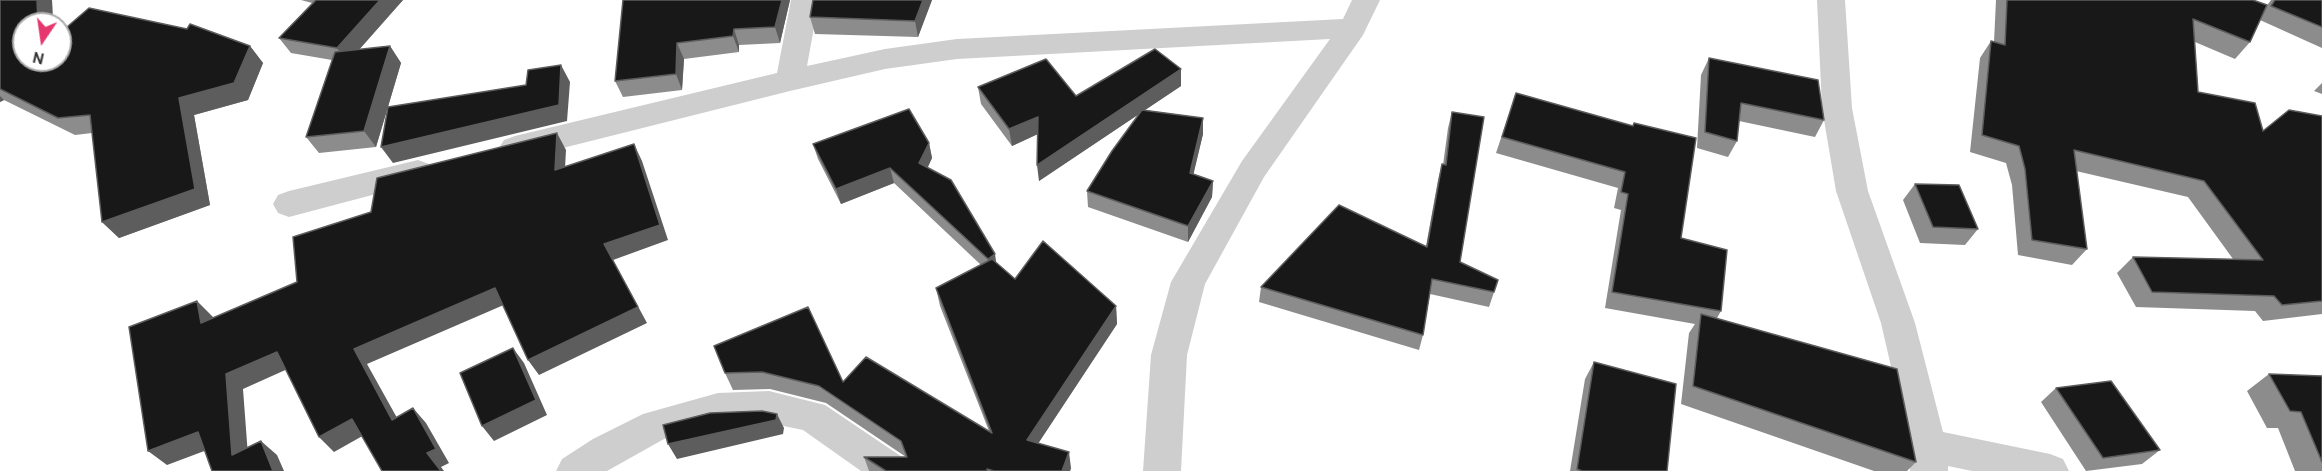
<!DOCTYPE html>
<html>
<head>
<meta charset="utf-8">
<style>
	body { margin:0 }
	#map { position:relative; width:2322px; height:471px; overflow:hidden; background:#fff; font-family:Cabin,sans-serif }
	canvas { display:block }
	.north { position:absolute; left:12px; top:12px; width:60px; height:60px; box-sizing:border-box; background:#fff; border:2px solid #adadad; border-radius:50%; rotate:193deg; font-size:16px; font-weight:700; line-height:24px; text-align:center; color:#313131 }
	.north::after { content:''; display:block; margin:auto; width:21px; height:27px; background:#e4386e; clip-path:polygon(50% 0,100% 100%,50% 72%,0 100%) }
</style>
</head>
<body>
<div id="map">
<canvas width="2322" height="471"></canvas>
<div class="north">N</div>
</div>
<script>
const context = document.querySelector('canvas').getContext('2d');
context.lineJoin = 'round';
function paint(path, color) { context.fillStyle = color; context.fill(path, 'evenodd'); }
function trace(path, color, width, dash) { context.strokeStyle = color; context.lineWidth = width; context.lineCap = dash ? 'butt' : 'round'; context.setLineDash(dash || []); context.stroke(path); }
paint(new Path2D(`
	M791 0H819L807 66 885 49 957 39 1343 19 1352 0H1380L1363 35 1264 177 1205 284 1187 355 1181 471H1143L1151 355 1171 282 1242 161 1330 39 957 59 885 69 790 91 515 160 504 156 499 148 504 140 515 136 777 73Z
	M1817 0H1845L1852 108 1868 191 1915 323 1943 432 2050 454 2063 459 2069 471H1972L1948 466V471H1910L1909 445 1881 323 1836 191 1822 108Z
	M418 160 429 164 434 172 429 180 289 217 278 213 273 204 278 195 289 191Z
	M769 391 825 405 905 459 911 471H861L803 430 769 423 718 425 664 439 607 471H556L562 459 593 439 643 414 718 393Z`), '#cecece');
paint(new Path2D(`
	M0 0H52L53 24H24V60L250 46 263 63 248 100 194 115 210 205 119 238 102 222 92 133 75 135 4 100 0 102Z
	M301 0H403L359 50 390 46 401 63 376 147 319 153 306 137 332 60 291 53 279 38 312 3Z
	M623 0H790L780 43 739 45V52L684 59 682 90 623 97 615 81Z
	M932 0 918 37 815 34 810 17Z
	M1996 0H2253L2265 8 2271 0H2322V48L2260 20 2250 42 2235 59 2195 42 2198 92 2263 131 2322 116V314L2263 321 2255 311 2136 307 2117 273 2133 257 2233 259 2188 197 2076 171 2087 249 2072 265 2018 255 2012 185 2006 163 1970 152 1980 58 1991 41 1994 42Z
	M1709 58 1824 120 1815 137 1739 121 1737 141 1728 157 1697 148 1701 75Z
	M1181 69V86L1145 110 1203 118V134L1193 174 1213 181 1212 197 1188 242 1088 207 1087 191 1139 114 1039 181 1038 134 1012 146 981 104 978 87 1076 96Z
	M2322 83V94L2314 91Z
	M1516 93 1633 126 1634 123 1681 238 1721 311 1717 318 1916 462 1907 471H1874L1681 404 1689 333 1695 324 1605 308 1621 210 1614 208 1618 188 1496 153Z
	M1452 112 1460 262 1498 280 1489 307 1430 294 1423 335 1419 350 1259 302 1261 287 1426 246 1438 180 1442 164 1443 165 1448 128Z
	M929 143 932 158 927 168 996 263 1015 279 1116 306 1117 324 1038 443 1071 468 1070 471H869L864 457H906L826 403 770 389 733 390 725 373 714 346 843 382 989 431 940 306 936 288 981 265 894 183 841 204 818 159 813 144Z
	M1915 184 1978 229 1965 245 1920 243 1903 200Z
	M1594 362 1667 471H1570L1585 379Z
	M2269 374 2322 376V471H2295L2278 428H2267L2247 391Z
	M2056 388 2160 450 2142 464 2086 471 2041 402Z`), '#8c8c8c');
paint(new Path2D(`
	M37 0H52L53 24H38Z
	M380 0H403L347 63 337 48Z
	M782 0H790L780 43 775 27Z
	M923 0H932L918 37 915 21Z
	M734 29 739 45V52L733 36Z
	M677 43 684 59 682 90 676 74Z
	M250 46 263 63 248 100 194 115 210 205 119 238 102 222 179 98Z
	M390 46 401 63 376 147 364 131Z
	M561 65 570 82 567 121 393 163 381 147 559 105Z
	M1181 69V86L1039 181 1037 165Z
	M0 96 4 100 0 102Z
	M1038 117 1040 133 1012 146 1009 129Z
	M1203 118V134L1190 189V173Z
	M557 133 566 150 564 186 555 170Z
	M929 143 932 158 923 178 919 163Z
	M634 144 642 161 668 240 613 260 647 323 539 375 528 360 604 244Z
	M890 168 894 183 841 204 836 189Z
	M1213 181 1212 197 1188 242V226Z
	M995 254 997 268 990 274 988 259Z
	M495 288 506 304 367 364 406 434 392 420 354 349Z
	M197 301 213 317 217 338 201 323Z
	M1116 306 1117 324 1030 456 1027 440Z
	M513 348 524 363 547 415 494 441 482 426Z
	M277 352 292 367 243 389 249 469 232 455 226 374Z
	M413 408 426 423 449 463 441 467 444 471H441L427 453Z
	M777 414 784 428 783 434 677 459 668 444Z
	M352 419 366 434 334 452 319 437Z
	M198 432 215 447 167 465 148 451Z
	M261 441 277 455 284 471H273Z
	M1069 452 1071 468 1070 471H1062Z`), '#5d5d5d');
const building = new Path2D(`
	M0 0H37L38 24H24V60H60V33L89 8 187 29 190 24 250 46 234 83 179 98 195 189 102 222 90 115 58 118 0 89Z
	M316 0H380L337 48 279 38Z
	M623 0H782L775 27 734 29 733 36 677 43 676 74 615 81Z
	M813 0H923L915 21 810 17Z
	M2007 0H2253L2267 5 2250 42 2193 19 2198 92 2255 103 2263 131 2289 110 2322 116V301L2282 305 2274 296 2152 292 2133 257 2263 260 2204 181 2074 150 2087 249 2032 240 2025 169 2019 146 1982 135 1991 41 2005 45Z
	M2275 0H2322V27L2271 6Z
	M390 46 364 131 306 137 335 52Z
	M1155 49 1181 69 1037 165 1038 117 1009 129 978 87 1046 59 1076 96Z
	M1709 58 1818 80 1824 120 1741 103 1737 141 1705 132Z
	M561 65 559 105 381 147 388 107 526 85 528 70Z
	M1516 93 1633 126 1634 123 1696 138 1681 238 1727 250 1721 311 1612 292 1628 194 1621 192 1625 172 1502 137Z
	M909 109 929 143 919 163 951 180 995 254 988 259 890 168 836 189 813 144Z
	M1142 110 1203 118 1190 173 1213 181 1188 226 1087 191 1112 151Z
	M1452 112 1484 117 1460 262 1498 280 1494 292 1432 279 1423 335 1261 287 1339 205 1427 247 1442 164 1446 165Z
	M557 133 555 170 634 144 660 225 604 244 638 307 528 360 495 288 354 349 392 420 413 408 436 449 427 453 441 471H382L352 419 319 437 277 352 226 374 232 455 261 441 273 471H212L198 432 148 451 129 327 197 301 201 323 297 282 293 237 371 212 377 178Z
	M1915 184 1959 185 1978 229 1933 227Z
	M1043 241 1116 306 1027 440 1069 452 1062 471H994L987 469V471H886L864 457H907L901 441 819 386 762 372 725 373 714 346 808 307 843 382 866 357 992 433 936 288 992 259 1015 279Z
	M1701 314 1897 369 1916 462 1693 386Z
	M513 348 536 400 482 426 460 373Z
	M1594 362 1676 384 1667 471H1582L1577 469Z
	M2269 374 2322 376V462L2301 412 2290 411Z
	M2111 381 2160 450 2103 458 2056 388Z
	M762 411 777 414 776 420 668 444 663 425 710 413Z`);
paint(building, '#181818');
trace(building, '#5d5d5d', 1.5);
</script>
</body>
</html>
